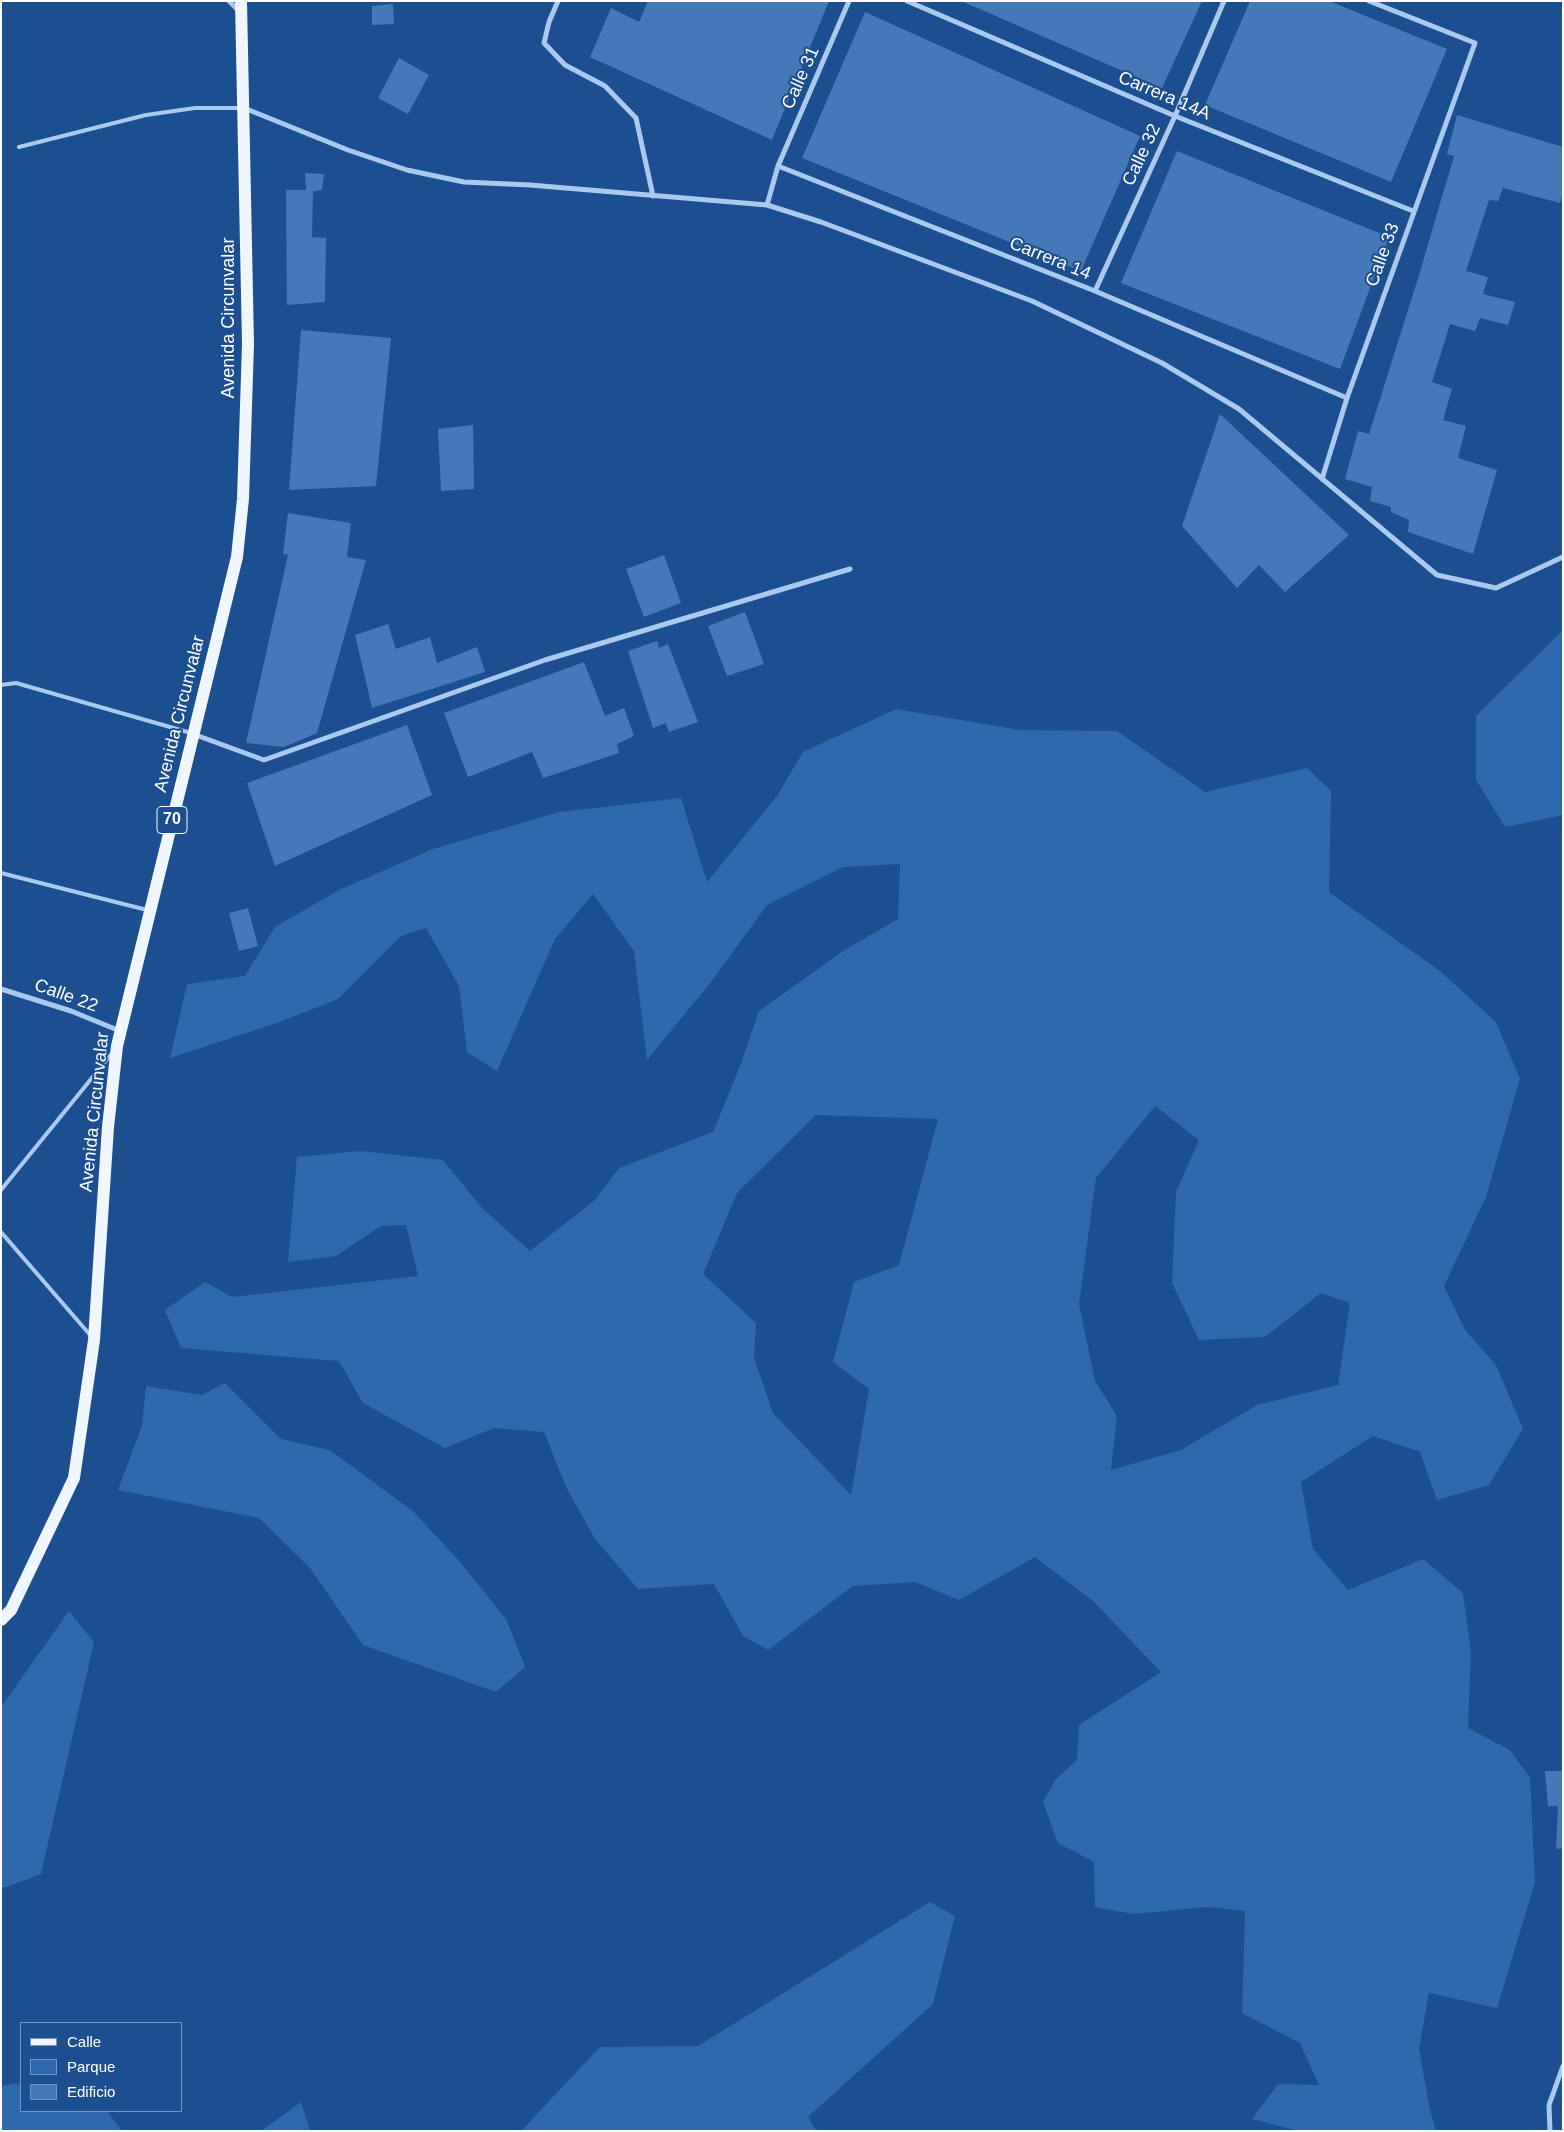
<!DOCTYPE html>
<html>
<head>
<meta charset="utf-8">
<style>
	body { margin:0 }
	#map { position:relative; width:1564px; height:2132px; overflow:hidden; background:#1b4f8f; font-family:Arial,sans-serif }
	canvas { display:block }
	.frame { position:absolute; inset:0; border:2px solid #fff; pointer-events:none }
	.legend { position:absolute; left:20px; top:2022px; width:162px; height:90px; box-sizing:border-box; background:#1b4f8f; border:1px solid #7695bc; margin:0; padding:6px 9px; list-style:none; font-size:15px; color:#fff }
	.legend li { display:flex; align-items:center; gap:10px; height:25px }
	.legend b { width:25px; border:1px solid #7695bc }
</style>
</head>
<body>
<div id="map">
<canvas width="1564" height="2132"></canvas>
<div class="frame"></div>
<ul class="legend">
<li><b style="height:6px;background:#f0f6ff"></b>Calle</li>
<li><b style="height:14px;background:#2e69ad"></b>Parque</li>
<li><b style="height:14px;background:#4478b7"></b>Edificio</li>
</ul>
</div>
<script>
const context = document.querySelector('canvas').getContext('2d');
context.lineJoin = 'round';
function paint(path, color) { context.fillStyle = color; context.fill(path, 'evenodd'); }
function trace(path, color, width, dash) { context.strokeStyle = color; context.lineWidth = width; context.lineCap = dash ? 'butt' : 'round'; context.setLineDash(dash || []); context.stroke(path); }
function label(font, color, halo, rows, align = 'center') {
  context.font = font + ' Arial,sans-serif'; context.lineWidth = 4; context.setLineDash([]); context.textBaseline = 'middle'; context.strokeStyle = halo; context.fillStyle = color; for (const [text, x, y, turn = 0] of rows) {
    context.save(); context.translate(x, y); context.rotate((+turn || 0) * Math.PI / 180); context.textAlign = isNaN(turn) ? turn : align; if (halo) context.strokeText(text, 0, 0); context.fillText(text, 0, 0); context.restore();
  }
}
paint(new Path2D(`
	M1563 630V815L1505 827 1476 780V716Z
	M896 709 1020 730 1117 731 1205 792 1307 768 1331 791 1329 892 1440 971 1496 1022 1520 1079 1486 1197 1444 1286 1465 1330 1496 1365 1523 1429 1489 1485 1437 1500 1420 1452 1373 1436 1301 1482 1313 1549 1348 1590 1423 1559 1463 1593 1471 1653 1468 1728 1510 1750 1530 1778 1535 1882 1497 2008 1429 1993 1419 2049 1430 2110 1436 2131H1299L1252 2119 1278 2084 1319 2085 1300 2043 1242 2013 1245 1911 1208 1907 1133 1914 1095 1907 1094 1862 1058 1843 1043 1802 1056 1779 1077 1760 1079 1725 1161 1672 1093 1601 1035 1557 959 1600 915 1582 853 1586 768 1650 743 1636 714 1584 638 1589 595 1539 566 1487 544 1432 494 1428 445 1448 363 1403 339 1361 181 1348 165 1310 205 1282 232 1297 418 1276 406 1225 381 1226 336 1256 288 1262 297 1157 360 1151 443 1160 482 1208 530 1251 595 1200 619 1168 713 1132 740 1066 759 1011 843 951 898 919 900 864 843 867 767 905 711 982 647 1060 634 951 593 894 555 939 497 1071 467 1052 459 986 426 928 401 936 338 999 280 1022 170 1058 187 984 245 976 275 927 339 890 433 849 559 812 681 798 707 882 777 796 803 752ZM1155 1106 1199 1140 1176 1192 1172 1283 1199 1340 1265 1337 1321 1293 1350 1303 1338 1385 1257 1405 1181 1450 1111 1470 1117 1416 1095 1381 1079 1304 1096 1178ZM816 1115 938 1119 899 1265 854 1282 833 1362 869 1389 851 1495 773 1413 754 1358 756 1323 703 1274 737 1193Z
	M225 1383 281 1439 330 1450 414 1512 461 1563 506 1619 525 1667 496 1692 363 1645 310 1568 259 1518 118 1490 142 1426 146 1386 202 1395Z
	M69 1611 94 1642 41 1874 1 1889V1707Z
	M930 1902 955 1916 933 2004 808 2117 817 2131H521L600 2047 698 2046Z
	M21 2083V2111H107L122 2131H1V2086Z
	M301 2102 310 2131H261Z`), '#2e69ad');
paint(new Path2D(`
	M648 1H829L772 140 590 57 611 8 639 22Z
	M961 1H1202L1162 88Z
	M1250 1H1329L1447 49 1391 182 1205 105Z
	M393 4 394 24 372 25V6Z
	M865 12 1140 136 1081 271 802 158Z
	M399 58 429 75 408 114 378 98Z
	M1457 115 1563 147V193L1560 203 1503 188 1498 201 1489 200 1466 271 1488 277 1483 294 1515 302 1508 325 1480 318 1475 331 1450 324 1432 382 1452 389 1443 420 1466 426 1458 458 1497 470 1473 554 1408 532 1409 520 1391 512V507L1370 501 1372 487 1345 479 1358 431 1369 434 1419 275 1454 156 1447 154Z
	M1177 151 1389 237 1340 369 1121 283Z
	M305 173 324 174 322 190 313 191 312 237 326 238 325 302 287 305 286 190H306Z
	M301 330 391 338 376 486 289 490Z
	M1220 414 1349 535 1285 592 1259 565 1237 588 1182 526Z
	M473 425 474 489 441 491 438 429Z
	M288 513 351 523 347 557 366 560 317 733 284 747 246 743 288 555 283 554Z
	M664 555 681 603 644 617 626 569Z
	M745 612 764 664 727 676 708 626Z
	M388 624 396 649 430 637 437 663 477 647 485 672 372 708 355 635Z
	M657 641 659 648 668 644 698 722 669 732 666 723 653 728 628 651Z
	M584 662 605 716 624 708 634 736 617 744 619 753 543 778 532 752 468 777 444 713Z
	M407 725 432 795 275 866 247 783Z
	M248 908 258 946 239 951 229 913Z
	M1545 1771H1563V1848L1556 1849 1558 1806H1548Z`), '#4478b7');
trace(new Path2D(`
	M19 147 146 115 195 108H242
	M1 685 16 683 191 733
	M1 873 147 910
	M1 1190 113 1052
	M1 1232 91 1336`), '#a9c9ee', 4);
trace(new Path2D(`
	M229 1 239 11
	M558 1 549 22 544 43 565 65 605 86 636 118 653 196
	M907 1 1175 116 1413 211
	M244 108 348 150 407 170 464 182 530 185 767 205 821 222 1032 301 1162 363 1239 409 1437 575 1496 588 1563 557
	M778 166 849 1
	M767 205 778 166 1095 291 1347 398
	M1095 291 1175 116 1224 1
	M1322 479 1347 398 1475 43 1369 1
	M193 734 264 760 545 660 850 569
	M1 989 71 1011 120 1031
	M1550 2131 1549 2105 1563 2066`), '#a9c9ee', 5);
trace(new Path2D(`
	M1 1620 11 1610 74 1478 94 1340 108 1127 117 1046 237 557 243 499 248 344 241 1`), '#f0f6ff', 12);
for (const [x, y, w] of [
	[172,820,30]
]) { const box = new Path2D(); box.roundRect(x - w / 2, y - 13.5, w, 27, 4); context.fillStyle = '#1b4f8f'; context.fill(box); trace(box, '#fff', 1); }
label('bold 16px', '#fff', null, [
	["70",172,820]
]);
label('18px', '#fff', '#1b4f8f', [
	["Calle 31",801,78,-66],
	["Carrera 14A",1164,96,23],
	["Calle 32",1142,155,-65],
	["Calle 33",1383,255,-70],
	["Carrera 14",1050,259,22],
	["Avenida Circunvalar",229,318,-90],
	["Avenida Circunvalar",180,714,-76],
	["Calle 22",66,996,20],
	["Avenida Circunvalar",95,1112,-84]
]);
</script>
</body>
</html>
